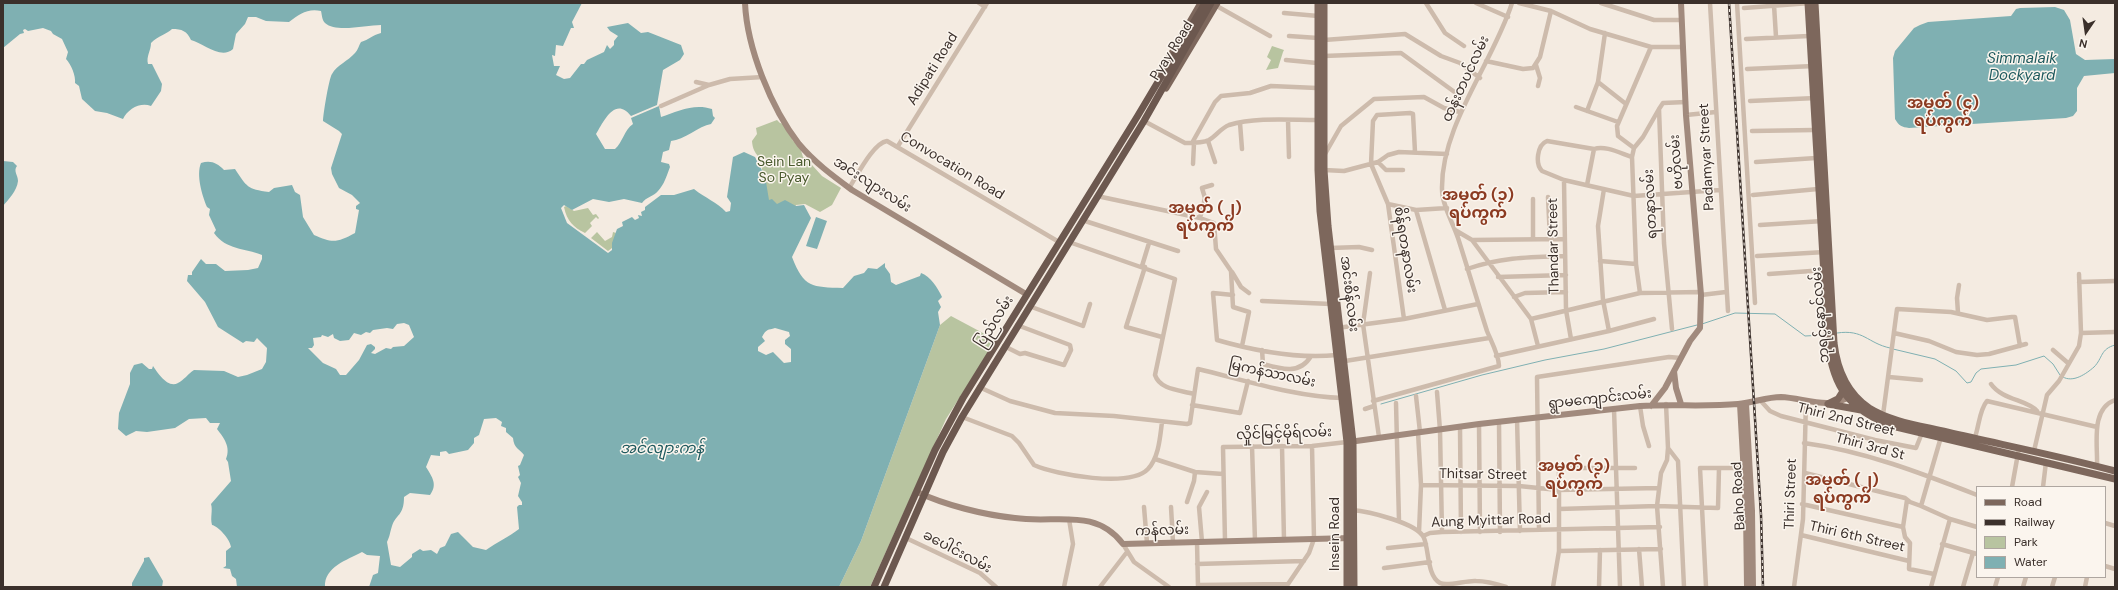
<!DOCTYPE html>
<html>
<head>
<meta charset="utf-8">
<style>
	body { margin:0 }
	#map { position:relative; width:2118px; height:590px; overflow:hidden; background:#f4ebe1; font-family:"DM Sans",sans-serif }
	canvas { display:block }
	.frame { position:absolute; inset:0; border:4px solid #3b302b; pointer-events:none }
	.legend { position:absolute; left:1976px; top:486px; width:130px; height:92px; box-sizing:border-box; background:#fbf5ee; border:1px solid #aea6a0; margin:0; padding:5px 7px; list-style:none; font-size:12px; color:#3b302b }
	.legend li { display:flex; align-items:center; gap:8px; height:20px }
	.legend b { width:20px; border:1px solid #aea6a0 }
	.north { position:absolute; left:2066px; top:12px; width:40px; height:40px; -webkit-text-stroke:3px #fbf5ee; paint-order:stroke; rotate:193deg; font-size:11px; font-weight:700; line-height:16px; text-align:center; color:#3b302b }
	.north::after { content:''; display:block; margin:auto; width:14px; height:18px; background:#3b302b; clip-path:polygon(50% 0,100% 100%,50% 72%,0 100%) }
</style>
</head>
<body>
<div id="map">
<canvas width="2118" height="590"></canvas>
<div class="frame"></div>
<ul class="legend">
<li><b style="height:5px;background:#7d675c"></b>Road</li>
<li><b style="height:5px;background:#3b302b"></b>Railway</li>
<li><b style="height:11px;background:#b8c4a0"></b>Park</li>
<li><b style="height:11px;background:#7fb0b2"></b>Water</li>
</ul>
<div class="north">N</div>
</div>
<script>
const context = document.querySelector('canvas').getContext('2d');
context.lineJoin = 'round';
function paint(path, color) { context.fillStyle = color; context.fill(path, 'evenodd'); }
function trace(path, color, width, dash) { context.strokeStyle = color; context.lineWidth = width; context.lineCap = dash ? 'butt' : 'round'; context.setLineDash(dash || []); context.stroke(path); }
function label(font, color, halo, rows, align = 'center') {
  context.font = font + ' "DM Sans","Noto Sans Myanmar",sans-serif'; context.lineWidth = 3; context.setLineDash([]); context.textBaseline = 'middle'; context.strokeStyle = halo; context.fillStyle = color; for (const [text, x, y, turn = 0] of rows) {
    context.save(); context.translate(x, y); context.rotate((+turn || 0) * Math.PI / 180); context.textAlign = isNaN(turn) ? turn : align; if (halo) context.strokeText(text, 0, 0); context.fillText(text, 0, 0); context.restore();
  }
}
paint(new Path2D(`
	M1272 46 1284 50 1283 52 1278 68 1266 70 1271 60 1267 57Z
	M777 120 780 123 787 125 793 141 799 144 803 157 811 160 812 165 822 176 841 188 832 205 820 212 805 204 796 205 795 208 755 221C757 206 765 178 761 163 758 153 753 154 752 141L757 134 756 128Z
	M566 206 574 211 588 208 593 215 596 214 599 218 598 219 596 217 590 223 592 226 585 233C573 227 567 221 564 207Z
	M597 232 605 241 612 237 613 232 616 233 612 248 608 251 591 238Z
	M951 316 996 340 946 419 870 587H839L861 541 940 325Z`), '#b8c4a0');
paint(new Path2D(`
	M3 3H582L572 22 574 28H571L563 46 556 45 555 56 552 55 554 66H560L556 75 564 79 570 78 581 64H584L587 60 604 52 607 45 610 49 614 45V41L618 36 610 31 607 27 628 23 641 33 648 32 681 45 684 54 680 60 663 70 657 105 631 116C615 96 604 121 596 134L605 149H615C623 142 624 130 633 124L631 118 659 106 661 117C677 111 695 103 712 109L713 116 715 118 711 124C699 126 684 140 671 141L669 150 663 152 661 162 669 164 670 167C667 175 664 185 658 191 654 196 646 197 642 203L624 199 609 202 593 199 572 210 564 205 561 208 567 223 608 253 612 250V243L617 229 623 226 622 222 632 217 635 220 639 218 638 215 642 216 641 212 645 210V207L661 195H674L694 189C705 198 717 202 726 212L730 211 731 203 727 197 733 157 744 152 755 157 765 176 769 200 772 199 777 204 785 200 796 206 804 205 811 218 792 257C804 288 812 287 843 288L854 276 864 273 868 268 877 269 885 263V267L890 274 891 282 896 285 920 276 921 273C930 276 938 288 942 297L938 301 941 307 938 312 940 325 861 541 839 587H369L373 575 378 573 380 556 367 555 362 552C347 560 324 567 325 587H237L236 579 232 576 230 569 223 568 226 566V551L231 547C230 539 218 526 212 525 210 517 213 511 211 504L231 481 228 462 226 459C231 447 224 438 217 429L220 423H210L206 418 189 419 175 428 147 432 136 431 126 436 118 429 119 413 130 384V373L134 365 142 363 149 369H152L153 366C157 372 168 389 178 383 184 380 188 374 194 370L224 371 238 377 247 375 262 369 266 362 267 348 257 338 254 342 246 341 243 343 218 327 205 302 187 281 188 275H192V272L201 259 206 264H216L225 271 248 270 258 268 262 259V255C245 248 226 250 214 233L216 230 209 215 210 209 207 207C202 195 196 175 201 163 211 160 217 163 224 170L235 169C247 187 247 189 269 192L274 188 292 185 295 192 300 195 303 217 314 235C332 243 337 243 355 233L359 210 356 209V206L360 203 352 195 339 188 332 174 331 168 342 134 339 131 323 121C323 115 329 78 332 74 337 65 348 61 355 53 358 50 359 45 361 42 369 40 372 35 381 33V25C366 25 336 33 325 23 322 20 322 15 321 11 308 8 299 14 289 22L266 21 256 17H248L245 24 236 34 233 49C221 60 203 43 191 40 187 31 182 29 172 29 167 34 158 36 151 43 151 51 146 56 148 64H152L162 84 161 91 151 106C140 102 128 109 123 119L107 113 95 111 82 99 79 86 75 83C76 76 71 64 66 59L68 52 62 39 53 34 51 31 43 28 28 31 25 29 23 30 24 33 20 34 3 48ZM404 323 409 325 414 337 404 346 393 347 391 349 386 348 375 354 371 353 375 349V347L371 344 367 345 359 360 346 375H340L336 369 323 363 308 348H312L314 345 313 338 321 337 322 335 328 337 333 334 334 338 340 341 349 340 354 333 361 335 366 332 370 333 373 330 387 328 393 329 397 324ZM775 328 789 332 790 336 785 340V344L791 349V362L784 363 773 352 766 355 758 351V347L765 341 762 337C766 329 768 330 775 328ZM496 418 502 422 501 426 506 428V432L513 438C514 449 519 448 524 455L520 465 518 466 520 475 518 477 521 483 518 496 522 502V505H519L517 507 519 529C509 537 497 542 486 550L473 547 458 532 451 534 445 546 440 548 437 554 431 550 423 551 420 549 412 554V557L400 567 391 565 387 542C390 536 390 532 392 526 396 514 404 516 404 497L410 493 430 495C438 484 432 477 426 467L431 455 440 456V452L446 451 449 454 468 450 474 443V438L479 435 484 419Z
	M2055 7 2064 10 2070 20 2076 54 2085 60 2115 59V73L2084 76 2077 88V111L2073 116 2066 118 1909 128C1902 127 1899 126 1895 119L1893 58 1895 51 1914 28 1920 25 1928 22 2011 16 2016 9 2020 8Z
	M3 161 13 162 17 166C13 171 18 175 18 181 17 191 8 200 3 206Z
	M816 217 827 221 817 249 806 246Z
	M149 557 163 581 162 587H132V583L144 561V558Z`), '#7fb0b2');
trace(new Path2D(`
	M1702 324 1735 313 1775 314 1805 336 1824 335
	M1837 333C1864 329 1867 343 1890 348
	M1893 349 1935 359 1956 371 1967 383 1971 382 1976 373 1981 369 2016 365 2044 356 2053 364 2060 375
	M2063 377C2073 383 2086 374 2094 367 2103 358 2100 349 2115 345
	M1381 404 1482 375 1545 360 1604 349 1697 325`), '#7fb0b2', 1);
trace(new Path2D(`
	M979 3 985 7
	M1426 3 1445 33 1464 46
	M1476 3 1508 17
	M1519 3 1551 11 1590 29 1651 47H1683
	M1601 3 1654 20H1682
	M1710 3 1728 311
	M1737 3 1755 303
	M1215 5 1270 36
	M1774 5 1776 37
	M1744 8 1810 3
	M1284 13 1318 16
	M1289 36 1318 38
	M1746 39 1809 36
	M1324 40 1405 34 1441 56 1460 63 1480 78
	M1324 56 1401 53 1460 96
	M1286 60 1317 63
	M1486 61 1523 69 1533 68 1540 57 1551 11
	M1536 65 1540 78 1538 86
	M1747 69 1814 66
	M696 82 709 85 730 79 763 77
	M1598 82 1626 104
	M1750 101 1816 98
	M661 106 709 85
	M1576 107 1618 122
	M1587 111 1598 82 1605 33
	M1686 115 1716 112
	M1288 120 1289 157
	M1144 121 1185 143C1192 143 1203 143 1209 140 1216 136 1221 128 1229 125 1256 117 1289 120 1317 120
	M1240 123 1242 149
	M1752 131 1814 130
	M1208 141 1215 162
	M1192 143 1215 102 1221 96 1250 93 1271 86 1317 88
	M898 146 987 3
	M1634 148 1643 137 1659 109
	M1325 154 1341 126 1374 99 1424 97 1444 108 1460 112
	M1632 157C1620 153 1605 145 1594 149L1547 141C1537 145 1535 164 1542 171L1564 180 1634 196 1720 190
	M1378 162 1386 170H1403
	M1756 162 1816 158
	M1193 164 1194 143
	M1371 164 1388 204 1404 319
	M1371 164 1373 121 1377 115 1410 113 1413 114 1415 152
	M1324 170 1344 171 1378 162 1388 155 1399 152 1447 154
	M1564 180 1566 310 1571 339
	M1587 185 1594 149
	M849 188C857 176 873 143 887 141L1059 242
	M1604 189 1598 226 1603 300 1609 331
	M1753 195 1818 189
	M1097 196 1200 218 1214 223 1216 249 1231 271 1233 307 1249 312 1242 346
	M1548 197 1550 239
	M1388 204 1416 210 1447 208
	M1416 210 1445 310
	M1200 218 1205 198 1202 188 1212 185
	M1082 220 1178 251
	M1760 225 1823 221
	M1455 230 1472 240 1531 319 1538 346
	M1533 239V199
	M1472 240 1564 239
	M1069 242 1175 279 1155 375C1160 390 1180 390 1194 394
	M1330 248 1359 247 1372 250
	M1757 256 1825 252
	M1600 261 1636 264
	M1142 266 1149 243
	M1145 267 1126 327 1162 337
	M1467 269C1501 257 1530 257 1565 256
	M1232 272 1241 287 1249 293
	M1370 273 1363 324 1379 437
	M1769 274 1825 270
	M1498 277 1566 275
	M2079 282 2115 281
	M1640 293 1636 264 1632 157 1634 148 1618 136 1617 126 1651 47
	M1233 295 1213 293 1217 340C1255 351 1298 359 1337 355
	M1701 295 1726 292
	M1514 297 1525 293 1566 292
	M1262 301 1331 304
	M1029 306 1083 326 1090 304
	M1958 313 1957 298 1959 285
	M1531 319 1640 293 1701 292
	M1337 328 1404 319 1478 304
	M1672 329 1664 243 1659 109 1663 103 1686 102
	M1894 333 1929 341 1956 352 1977 355 1989 354 2026 344
	M2081 333 2115 332
	M1004 346 1020 354 1025 353 1064 365 1071 350 1070 345 1017 325
	M1262 350 1263 364C1281 369 1300 375 1311 356
	M2053 350 2068 363
	M1496 356 1609 331 1654 319
	M1345 361 1489 338
	M1889 377 1921 380
	M1991 384C2002 400 2028 400 2037 411
	M979 387 1010 401 1055 413 1114 416 1187 424 1190 423 1198 369C1244 380 1296 397 1343 398
	M1437 392 1440 430 1442 532
	M1416 396 1420 432
	M1760 400 1770 411 1781 416 1875 440 1916 448 1922 433
	M1373 401 1499 366C1499 355 1491 341 1487 331 1477 300 1468 269 1458 238 1453 223 1442 205 1442 189 1441 125 1493 63 1512 3
	M1396 403 1399 521
	M1666 404 1668 448 1678 461 1684 587
	M1192 405 1240 413 1248 381
	M1640 406 1643 426 1649 446
	M1365 409 1374 406
	M1614 409 1620 587
	M1883 415 1897 309 1951 312 1987 320 2012 317H2015L2020 346
	M962 417 1012 436 1019 443 1034 465C1056 475 1130 488 1148 469 1159 457 1160 437 1162 422
	M1517 419 1520 531
	M1499 422 1500 532
	M1479 424 1480 532
	M1460 427 1461 532
	M1418 432 1421 485 1419 532
	M1941 437 1921 506 1950 519 1977 527
	M1974 440C1979 428 1979 410 1987 401L2097 427
	M1804 443C1864 451 1921 473 1977 495
	M1252 446 1255 541
	M1282 446 1284 540
	M2034 451 2047 395 2059 381 2079 346 2081 333 2079 274
	M1155 459 1195 472 1223 474
	M2097 466C2098 445 2090 409 2115 400
	M1805 473 1905 498 1910 502 1921 506
	M1421 485 1519 486 1558 490 1659 488
	M2012 487 2019 448
	M2043 487 2046 462
	M1907 500 1903 527 1905 537 1910 543 1909 569 1934 574
	M1187 502 1194 481 1195 472
	M1802 504 1903 527
	M1144 507 1147 543
	M1171 507 1173 542
	M1559 509 1657 506 1718 508 1719 468
	M1352 510C1367 511 1418 523 1424 538 1429 550 1427 576 1440 583 1447 587 1467 580 1476 581 1486 581 1497 584 1506 587
	M2105 523 2115 526
	M1539 530 1537 377 1669 357 1681 358
	M1801 535 1909 561
	M1423 536 1430 533 1442 532 1660 527
	M906 538 980 573 996 587
	M1225 541 1223 447 1312 446 1347 442
	M1197 542 1198 587
	M1202 542 1199 507 1207 492
	M1123 544 1134 562 1169 587
	M1942 544 1977 554
	M1388 548 1426 544
	M1639 549 1642 587
	M1559 551 1661 549
	M1197 564 1304 561
	M2105 566 2115 569
	M1384 568 1430 562
	M1198 585 1288 584
	M1064 587 1073 544 1069 519
	M1100 587 1127 552
	M1286 587 1309 553 1314 539 1312 446
	M1553 587 1559 551V468H1635
	M1599 587 1600 550
	M1663 587 1657 506 1661 473 1667 460 1668 448
	M1706 587 1700 468H1744
	M1794 587 1803 519 1806 401
	M1931 587 1950 519
	M1963 587 1973 553
	M1995 587 1998 577
	M2023 587 2026 577
	M2052 587 2055 577
	M2085 587 2087 577`), '#cdbbac', 4.5);
trace(new Path2D(`
	M745 3C747 48 771 108 799 144 814 162 833 176 852 190L1026 294
	M1674 371 1676 388 1681 404
	M1740 404 1746 511 1747 587
	M1746 404 1752 511 1753 587
	M1651 406 1665 388 1690 341 1700 328 1701 295 1686 115 1681 3
	M1349 442 1479 424 1640 406C1673 404 1706 407 1738 404 1753 403 1766 397 1781 397 1805 398 1830 411 1852 395
	M917 492C945 505 984 515 1015 518 1055 524 1095 507 1123 544L1351 538`), '#a18a7d', 6);
trace(new Path2D(`
	M1318 3V170L1320 211 1347 442V587
	M1324 3V170L1328 226 1353 442 1354 587
	M1808 3 1828 343C1833 388 1850 410 1892 426L2115 479
	M1815 3 1834 343C1837 369 1847 393 1869 408 1891 422 1922 426 1947 432 2003 445 2060 456 2115 471
	M1161 72 1201 3
	M1166 88 1217 3
	M1828 404 1861 410
	M1828 404 1838 399 1843 391`), '#7d675c', 7);
trace(new Path2D(`
	M874 587 935 450 963 398 1137 117 1205 3
	M884 587 943 452 962 417 1144 121 1211 3`), '#6c584f', 7);
const rail = new Path2D(`
	M1729 3 1761 515 1763 587`);
trace(rail, '#3b302b', 2.5);
trace(rail, '#fbf5ee', 1, [3]);
label('14px', '#3b302b', '#fbf5ee', [
	["Pyay Road",1172,51,-58],
	["Adipati Road",933,69,-58],
	["ထန်းတပင်လမ်း",1466,79,-65],
	["Padamyar Street",1707,157,-93],
	["ဗဟိုလမ်း",1677,162,-94],
	["Convocation Road",952,166,31],
	["အင်းလျားလမ်း",872,185,33],
	["ရတနာလမ်း",1651,204,-93],
	["Thandar Street",1554,246,-91],
	["စိန်ရတနာလမ်း",1405,250,81],
	["အင်းစိန်လမ်း",1349,294,83],
	["ဘုရင့်နောင်လမ်း",1821,315,-95],
	["ပြည်လမ်း",995,322,-58],
	["မြကန်သာလမ်း",1272,374,12],
	["ရွာမကျောင်းလမ်း",1600,399,-6],
	["Thiri 2nd Street",1846,420,14],
	["လှိုင်မြင့်မိုရ်လမ်း",1284,434,-2],
	["Thiri 3rd St",1870,447,15],
	["Thitsar Street",1483,475,1],
	["Thiri Street",1791,494,-88],
	["Baho Road",1739,496,-93],
	["Aung Myittar Road",1491,521,-2],
	["ကန်လမ်း",1162,531,-2],
	["Insein Road",1335,534,-90],
	["Thiri 6th Street",1857,537,13],
	["ခပေါင်းလမ်း",957,552,28]
]);
label('14px', '#4a5a2e', '#fbf5ee', [
	["Sein Lan",784,162],
	["So Pyay",784,178]
]);
label('italic 15px', '#1f5a5e', '#fbf5ee', [
	["Simmalaik",2022,59],
	["Dockyard",2022,76],
	["အင်လျားကန်",662,449]
]);
label('bold 16px', '#8c3b22', '#fbf5ee', [
	["အမှတ် (၄)",1943,104],
	["ရပ်ကွက်",1943,122],
	["အမှတ် (၁)",1478,196],
	["ရပ်ကွက်",1478,214],
	["အမှတ် (၂)",1205,209],
	["ရပ်ကွက်",1205,227],
	["အမှတ် (၁)",1574,467],
	["ရပ်ကွက်",1574,485],
	["အမှတ် (၂)",1842,481],
	["ရပ်ကွက်",1842,499]
]);
</script>
</body>
</html>
